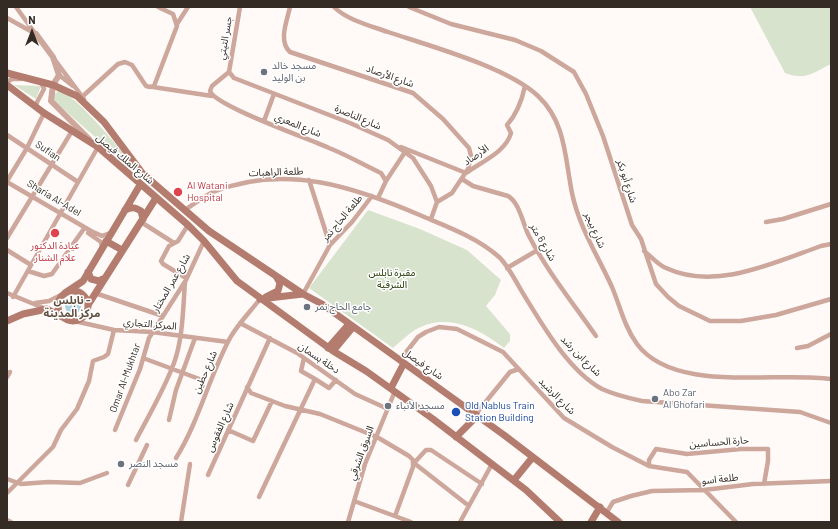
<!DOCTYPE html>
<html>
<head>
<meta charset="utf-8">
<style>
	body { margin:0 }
	#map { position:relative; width:838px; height:529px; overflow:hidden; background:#fffaf7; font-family:Barlow,sans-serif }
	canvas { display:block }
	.frame { position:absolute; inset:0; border:8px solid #332b24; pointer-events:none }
	.north { position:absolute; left:12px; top:12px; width:40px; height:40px; -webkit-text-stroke:3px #fff; paint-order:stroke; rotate:0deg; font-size:11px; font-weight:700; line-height:16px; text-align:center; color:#332b24 }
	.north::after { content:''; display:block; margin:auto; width:14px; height:18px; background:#332b24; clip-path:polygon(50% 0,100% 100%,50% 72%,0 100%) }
</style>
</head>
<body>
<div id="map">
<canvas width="838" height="529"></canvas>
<div class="frame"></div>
<div class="north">N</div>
</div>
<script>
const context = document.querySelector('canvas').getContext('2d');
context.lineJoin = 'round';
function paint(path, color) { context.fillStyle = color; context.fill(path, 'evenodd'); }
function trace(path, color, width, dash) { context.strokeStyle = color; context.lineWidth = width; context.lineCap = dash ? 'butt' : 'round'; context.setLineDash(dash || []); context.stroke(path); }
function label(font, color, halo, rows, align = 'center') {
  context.font = font + ' Barlow,"Noto Sans Arabic",sans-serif'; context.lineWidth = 3; context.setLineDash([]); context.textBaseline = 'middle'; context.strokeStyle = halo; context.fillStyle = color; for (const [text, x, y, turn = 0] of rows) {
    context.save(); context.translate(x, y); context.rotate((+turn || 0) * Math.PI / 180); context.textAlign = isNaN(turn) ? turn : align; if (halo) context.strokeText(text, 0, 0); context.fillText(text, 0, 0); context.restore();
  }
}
paint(new Path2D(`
	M750 7H831V64C813 73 805 81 785 73Z
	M14 85 41 86 36 99Z
	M58 91C74 91 124 154 136 169L118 157 54 101 53 96Z
	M368 210 420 229 467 250 501 280 495 295 486 306 510 334V341L504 348C480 329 446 311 415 330 407 335 400 342 393 348L309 288Z`), '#d8e3ce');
paint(new Path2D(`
	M65 306a8 8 0 1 1 16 0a8 8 0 1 1-16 0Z`), '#abd1e4');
trace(new Path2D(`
	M16 7 37 36
	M290 7C287 21 278 41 290 52L413 93 443 119 469 148 471 156 468 169 452 193 437 202
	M334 7C347 20 371 26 388 32 430 46 507 67 538 96 566 122 565 159 572 193 579 227 598 256 612 287 620 306 624 326 637 344 674 394 776 371 831 379
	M409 7 451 24 515 40 541 51 574 72 586 94 603 136 632 225 641 239 656 284 668 297 679 306 710 321H741L776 315 831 299
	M7 18 34 33
	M177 24 188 7
	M55 60 84 99
	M229 72 234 78 350 123 388 140 413 158 431 186 437 202 431 219
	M229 72 212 86 210 91C215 106 310 139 329 148 347 155 364 165 381 173L386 181 378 198
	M229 72 240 7
	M59 75 73 86
	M7 82 12 79H21
	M153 87 212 96
	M83 96 118 64 125 62 132 65 146 86 150 87 154 86 177 26 173 14 158 7
	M35 106 44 89 41 82
	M264 121 274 94
	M7 135 78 182
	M401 147 466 173C481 162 506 152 511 133L507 125C517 114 522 100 525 86
	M462 179 473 186 508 196C520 203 523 225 529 236 547 271 573 303 596 336
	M309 180 330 245
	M7 181 27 148 44 113
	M386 181 405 152
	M7 182 91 231 102 236 110 233
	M185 210C194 204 203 197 213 192 285 163 355 187 422 216 448 227 478 238 499 257 508 265 517 284 524 295 543 326 569 371 602 389 615 395 628 398 642 401L800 412 831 423
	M141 222 174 243
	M766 222 783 219 831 204
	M88 233 101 242 102 248
	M7 238 72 131
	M7 250 31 265
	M644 251C651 256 658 265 666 268 715 291 773 263 821 246L831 244
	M507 268 536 251
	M28 271 44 276 52 274 83 230
	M186 278 163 264 161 261 169 246 178 241 188 225
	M7 293 46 309
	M95 293 163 316
	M303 294 330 245 352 222 372 196
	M13 297 98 147
	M35 303 49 301 65 293
	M70 320 114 330 152 332 228 342
	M240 323 297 353 355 394 388 409
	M797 348 808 346 831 334
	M143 358 202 380
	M400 360 418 337 426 332 439 327 457 329 503 352 564 418 612 447 649 466 687 472 736 522
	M7 377 10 372
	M315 379 329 388 336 380
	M247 387 251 393 285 406 320 414 377 437 409 456 413 460V467L395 516
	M475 415 510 372 519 369
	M169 420 176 390 195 338
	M115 430 140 369 149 338 186 280 204 241
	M228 430 253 441 272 401
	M136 440C149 415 164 390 174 363 183 338 183 308 185 282
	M176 458C199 421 209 377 230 338 238 324 250 312 260 299
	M649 466V460L656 449 687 454 741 449H768V461L764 484
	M208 475 270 338
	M7 479 21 484 48 482 80 483 107 473
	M128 485 147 445
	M7 493 53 447 61 430 77 409 89 381 93 361 104 357 108 354 114 330
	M259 497 315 379 301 371 304 358
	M354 501 411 522
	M469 506 414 463 426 450H431L482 484
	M607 512 613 502 631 496 652 491 704 490 753 484 831 481
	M7 520 11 522
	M181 522 190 464
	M348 522 365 464 395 391
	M460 522 492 464`), '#cda69c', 4.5);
trace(new Path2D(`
	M36 34 53 57 59 75 53 85 51 101 89 139`), '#cda69c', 6);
trace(new Path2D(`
	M7 73 53 85 77 96 104 122 143 174 209 231 303 294 322 304 504 435 618 522
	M7 85 44 113 98 147 188 225 204 241 237 281 333 351 366 371 433 419 526 490 560 522
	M125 210C132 207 135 207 141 211L143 219
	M106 241 122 250
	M88 272 91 279 99 281 103 279
	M58 306a15 15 0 1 1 30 0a15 15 0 1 1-30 0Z
	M65 293 83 281 140 185
	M266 297 278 291 280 283 276 276
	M260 299 303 294
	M88 305 156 198
	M7 321 23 314 47 309 62 317
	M328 348 349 324
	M333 351 353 327
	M391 388 404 363
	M456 437 477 416
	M514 480 532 458
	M591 522 600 507`), '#b47c6e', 7);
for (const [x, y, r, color] of [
	[264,72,4,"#6b7280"],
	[178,192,5,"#e0444e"],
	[55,233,5,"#e0444e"],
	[307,307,4,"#6b7280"],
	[655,399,4,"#6b7280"],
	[388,406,4,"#6b7280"],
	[456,412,5,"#1a4fb4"],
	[121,464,4,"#6b7280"]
]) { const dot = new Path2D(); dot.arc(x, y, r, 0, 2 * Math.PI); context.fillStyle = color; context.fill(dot); trace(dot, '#fff', 1.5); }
label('10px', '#332b24', '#fff', [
	["جسر التيتي",225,38,-80],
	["شارع الأرصاد",390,76,19],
	["شارع الناصرة",358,117,23],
	["شارع المعري",298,125,22],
	["Sufian",48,151,34],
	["الأرصاد",476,155,-35],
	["شارع الملك فيصل",125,159,40],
	["طلعة الراهبات",276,172,-2],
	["شارع أبو بكر",627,181,72],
	["Sharia Al-Adel",54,198,31],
	["طلعة الحاج نمر",342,218,-50],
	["شارع بيجر",595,230,66],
	["شارع 6 متر",543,242,60],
	["شارع عمر المختار",171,283,-60],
	["المركز التجاري",150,324,5],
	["شارع ابن رشد",581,356,45],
	["دخلة بسمان",319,358,34],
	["شارع فيصل",423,364,35],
	["شارع حطين",205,372,-66],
	["Omar Al-Mukhtar",125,378,-70],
	["شارع الرشيد",557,396,45],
	["شارع الفقوس",220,427,-66],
	["حارة الحساسين",719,442,-4],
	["السوق الشرقي",361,453,-70],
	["طلعة اسو",720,479,-6]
]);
label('10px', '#5b616d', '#fff', [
	["مسجد خالد",272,66],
	["بن الوليد",272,78],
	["جامع الحاج نمر",315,307],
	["Abo Zar",663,393],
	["Al Ghofari",663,405],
	["مسجد الأنباء",396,406],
	["مسجد النصر",129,464]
], 'left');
label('10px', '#be3a42', '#fff', [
	["Al Watani",187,186],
	["Hospital",187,198],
	["عيادة الدكتور",55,246,"center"],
	["علام الشنار",55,258,"center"]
], 'left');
label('10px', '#223603', '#fff', [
	["مقبرة نابلس",392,273],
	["الشرقية",392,285]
]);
label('10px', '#164399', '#fff', [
	["Old Nablus Train",465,406],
	["Station Building",465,418]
], 'left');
label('bold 11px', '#615040', '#fff', [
	["نابلس -",72,300],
	["مركز المدينة",72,313]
]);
</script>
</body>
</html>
